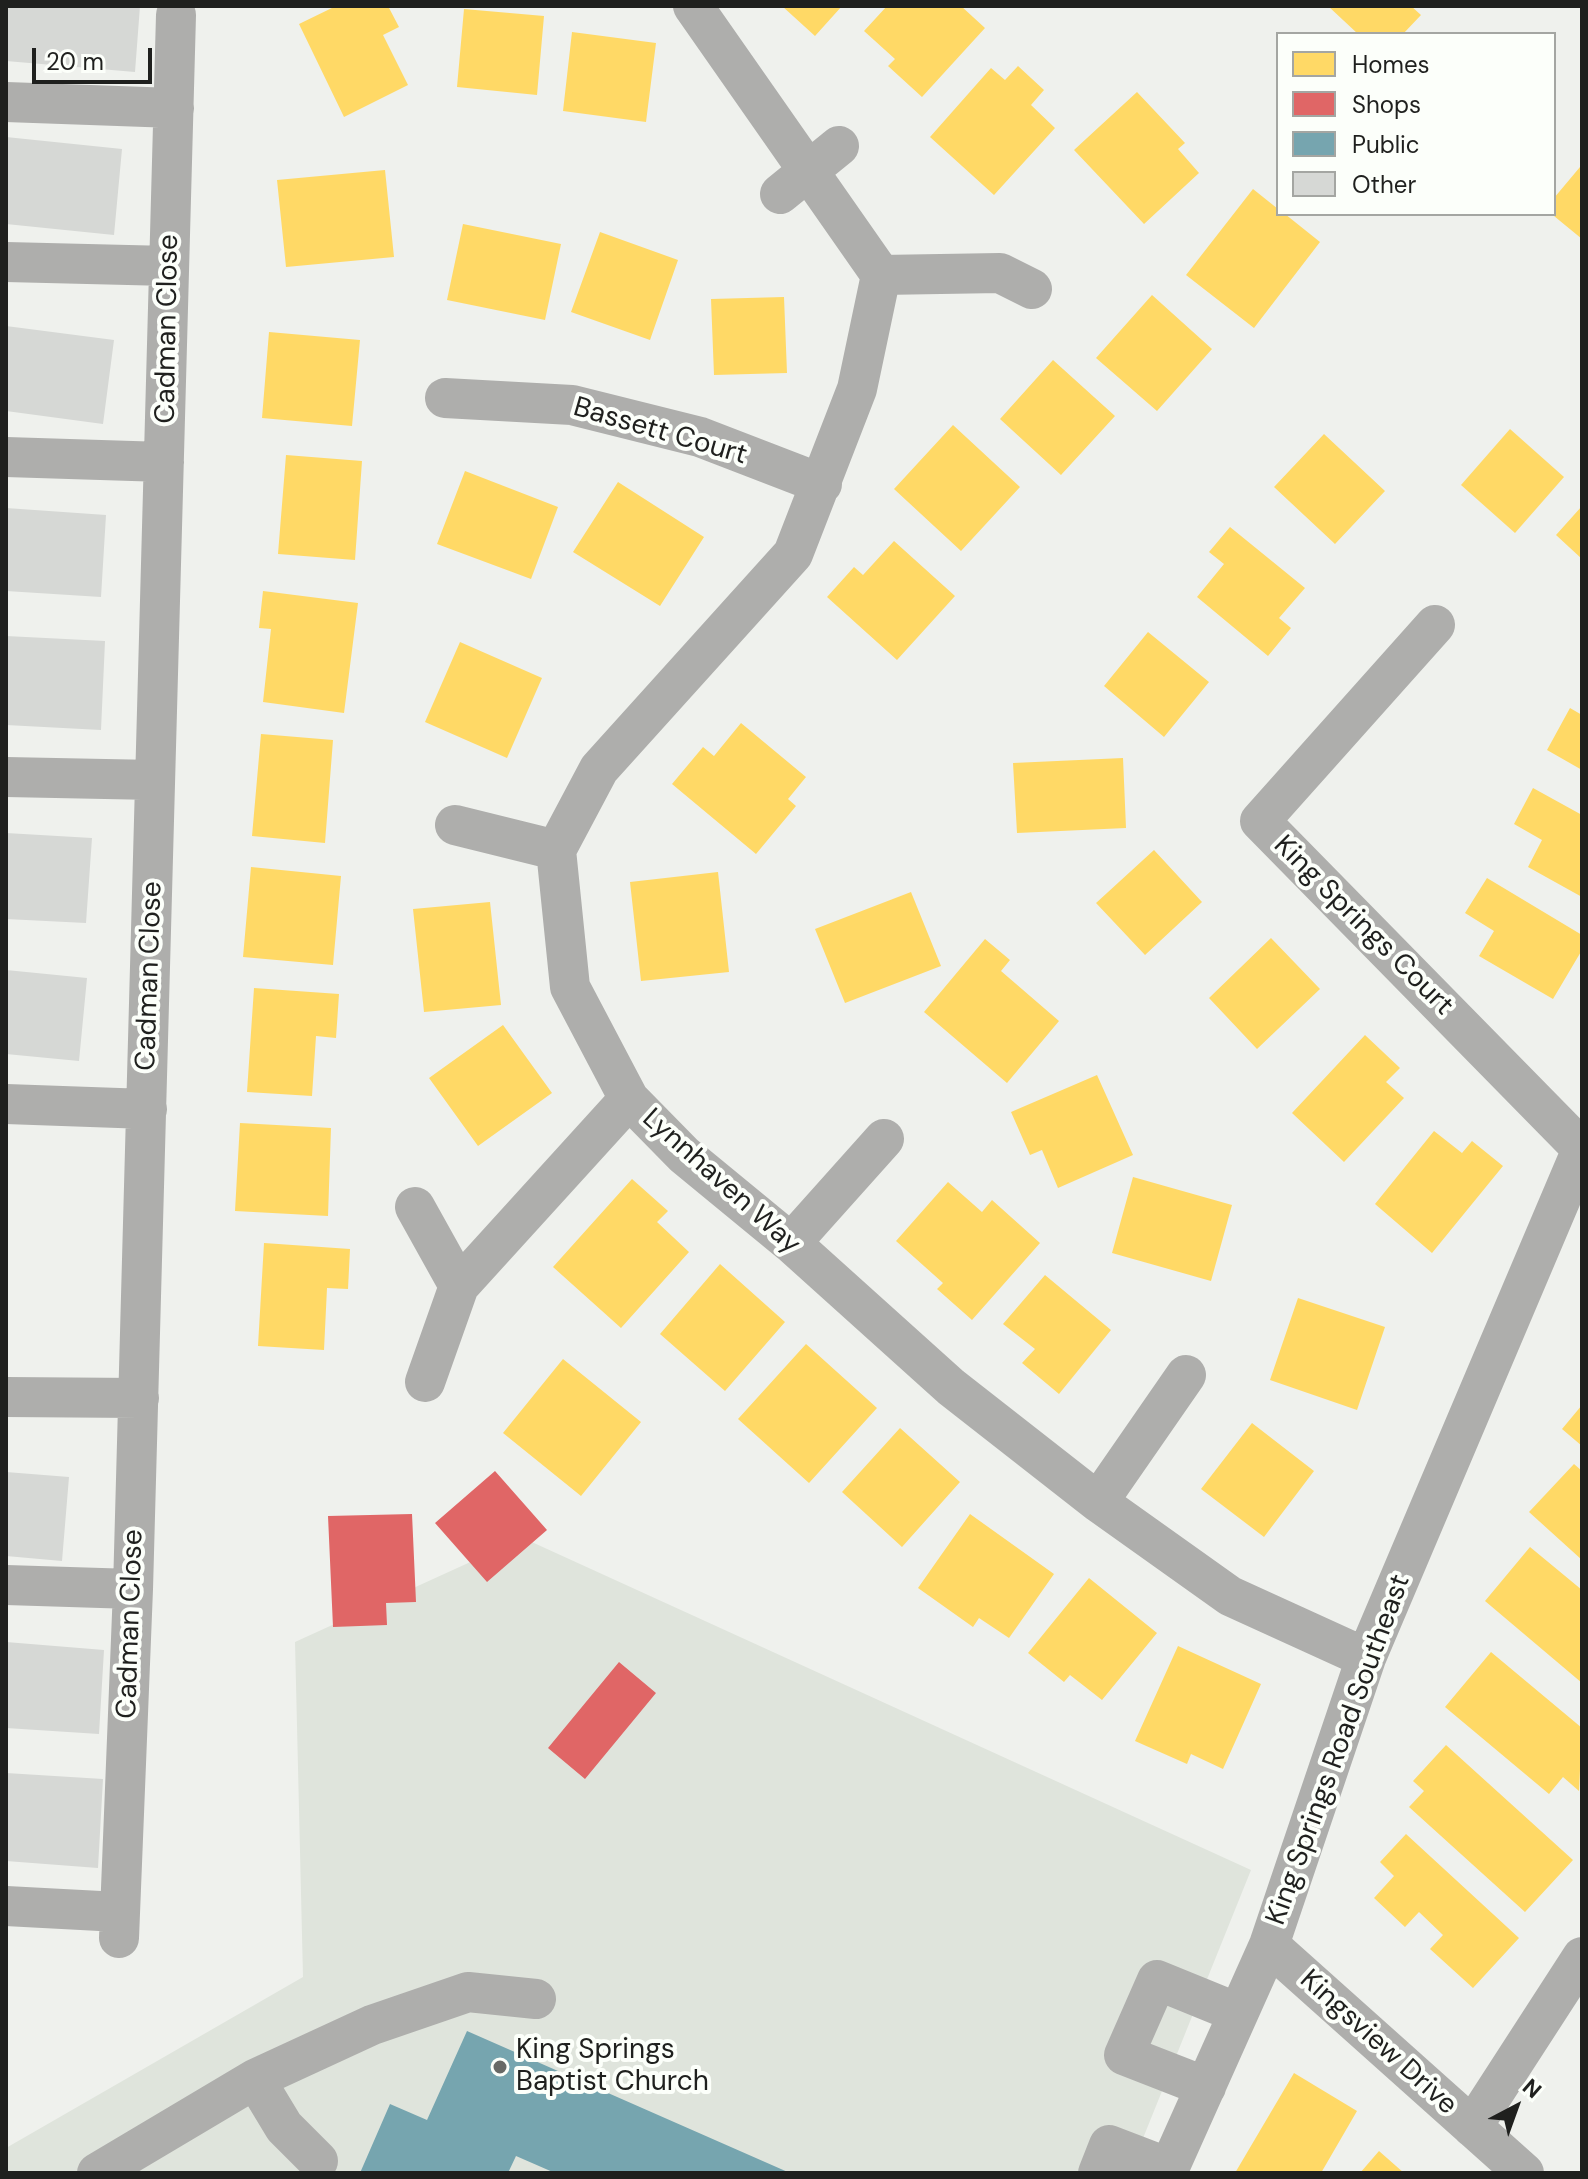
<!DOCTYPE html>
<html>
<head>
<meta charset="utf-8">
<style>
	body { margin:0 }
	#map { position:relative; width:1588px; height:2179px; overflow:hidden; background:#eff1ed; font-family:"DM Sans",sans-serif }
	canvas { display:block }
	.frame { position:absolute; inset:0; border:8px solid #1f201e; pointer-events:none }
	.legend { position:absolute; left:1276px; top:32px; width:280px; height:184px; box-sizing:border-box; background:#fcfffa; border:2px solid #a4a6a2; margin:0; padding:10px 14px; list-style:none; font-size:24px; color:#1f201e }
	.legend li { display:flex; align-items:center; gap:16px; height:40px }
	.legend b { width:40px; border:2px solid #a4a6a2 }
	.north { position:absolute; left:1476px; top:2067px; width:80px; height:80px; -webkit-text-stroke:6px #fcfffa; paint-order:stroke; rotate:41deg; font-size:22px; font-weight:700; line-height:32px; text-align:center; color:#1f201e }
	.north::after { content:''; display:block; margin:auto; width:28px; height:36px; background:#1f201e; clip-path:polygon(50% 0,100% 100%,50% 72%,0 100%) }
	.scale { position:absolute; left:32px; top:48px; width:120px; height:36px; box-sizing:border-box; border:4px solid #1f201e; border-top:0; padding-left:10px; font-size:24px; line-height:28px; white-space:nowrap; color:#1f201e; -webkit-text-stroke:6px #fcfffa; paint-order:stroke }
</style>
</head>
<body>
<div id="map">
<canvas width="1588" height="2179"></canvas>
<div class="frame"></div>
<ul class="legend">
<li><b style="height:22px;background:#ffd966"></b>Homes</li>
<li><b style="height:22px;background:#e06666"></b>Shops</li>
<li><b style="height:22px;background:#76a5af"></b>Public</li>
<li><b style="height:22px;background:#d6d8d5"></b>Other</li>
</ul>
<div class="north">N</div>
<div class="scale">20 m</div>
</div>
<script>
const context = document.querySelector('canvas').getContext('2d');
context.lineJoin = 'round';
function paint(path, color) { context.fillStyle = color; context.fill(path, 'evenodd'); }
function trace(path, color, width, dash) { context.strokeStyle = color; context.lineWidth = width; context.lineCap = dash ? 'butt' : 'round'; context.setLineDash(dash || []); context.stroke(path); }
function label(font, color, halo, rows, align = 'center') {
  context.font = font + ' "DM Sans",sans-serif'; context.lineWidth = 8; context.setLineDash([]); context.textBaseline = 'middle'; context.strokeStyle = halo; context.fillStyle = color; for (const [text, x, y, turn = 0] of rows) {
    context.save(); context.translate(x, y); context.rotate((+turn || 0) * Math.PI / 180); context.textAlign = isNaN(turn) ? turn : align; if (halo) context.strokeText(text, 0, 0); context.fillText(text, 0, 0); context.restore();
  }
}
paint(new Path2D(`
	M523 1538 1251 1870 1129 2173H6V2148L303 1977 295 1642Z`), '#dfe4dc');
paint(new Path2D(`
	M336 6H388L399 27 383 35 408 85 344 117 299 24Z
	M782 6H842L815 36Z
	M887 6H961L985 28 922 97 888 66 895 59 864 31Z
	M1328 6H1411L1421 15 1403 34H1358Z
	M464 9 544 16 537 95 457 87Z
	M572 32 656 43 646 122 563 111Z
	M1018 66 1044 90 1031 105 1055 128 994 195 930 137 991 68 1005 80Z
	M1137 92 1185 143 1178 149 1199 173 1144 224 1074 150Z
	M1580 167 1582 169V239L1554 216V198Z
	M385 170 394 257 286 267 277 180Z
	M1253 189 1278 209V214H1285L1320 242 1254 328 1186 275Z
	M463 224 561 244 545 320 447 300Z
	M600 232 678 260 650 340 571 312Z
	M1152 295 1212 349 1157 411 1096 358Z
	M784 297 787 373 714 375 711 299Z
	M269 332 360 340 352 426 262 418Z
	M1053 360 1115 416 1061 475 1000 419Z
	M953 425 1020 487 961 551 894 489Z
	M1510 429 1564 477 1515 533 1461 485Z
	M1324 434 1385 491 1335 544 1274 487Z
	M286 455 362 461 355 560 278 554Z
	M465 471 558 507 531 579 437 544Z
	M618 482 704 537 660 606 573 552Z
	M1582 506V559L1556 535Z
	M1230 527 1305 588 1279 618 1291 628 1268 656 1197 597 1224 564 1209 552Z
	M894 541 955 596 897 660 827 597 854 567 863 575Z
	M263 591 358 603 344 713 263 702 271 629 259 628Z
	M1148 632 1209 682 1164 737 1104 686Z
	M460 642 542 678 507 758 425 722Z
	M1570 708 1582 715V770L1547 750Z
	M741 723 806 777 788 799 796 806 756 854 672 784 703 747 714 756Z
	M261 734 333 740 325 843 252 836Z
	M1123 758 1126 828 1017 833 1013 763Z
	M1533 788 1582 815V897L1528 867 1542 840 1514 824Z
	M1154 850 1202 902 1145 955 1096 903Z
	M251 867 341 876 333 965 243 957Z
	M718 872 729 972 641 981 630 882Z
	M1487 878 1582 935V950L1553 999 1479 956 1494 931 1465 913Z
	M911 892 941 966 845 1003 815 929Z
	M490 902 501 1005 424 1012 413 909Z
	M1271 938 1320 989 1257 1049 1209 998Z
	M985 939 1010 960 1001 971 1059 1021 1007 1083 924 1012Z
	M254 988 339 994 336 1038 316 1036 312 1096 247 1092Z
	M503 1025 552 1093 478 1146 429 1078Z
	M1365 1035 1400 1068 1386 1082 1404 1098 1344 1162 1292 1113Z
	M1097 1075 1133 1155 1058 1188 1042 1150 1030 1155 1011 1112Z
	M240 1123 331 1128 328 1216 235 1211Z
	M1434 1131 1462 1153 1472 1141 1503 1166 1432 1253 1375 1204Z
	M1133 1177 1232 1205 1211 1281 1112 1253Z
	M632 1179 668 1211 657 1222 689 1252 621 1328 553 1267Z
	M948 1182 982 1212 992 1200 1040 1243 972 1320 937 1289 943 1283 896 1241Z
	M264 1243 350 1249 348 1289 327 1288 324 1350 258 1346Z
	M720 1264 785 1322 725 1391 660 1334Z
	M1045 1275 1111 1330 1059 1394 1022 1363 1035 1349 1003 1324Z
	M1298 1298 1385 1327 1357 1410 1270 1380Z
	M806 1344 877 1408 809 1483 738 1419Z
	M563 1359 641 1422 581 1496 503 1433Z
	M1582 1405V1446L1562 1429Z
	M1252 1423 1314 1471 1264 1537 1201 1489Z
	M900 1428 960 1482 902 1547 842 1492Z
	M1574 1464 1582 1471V1560L1529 1512Z
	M970 1514 1054 1574 1009 1638 979 1618 973 1627 918 1588Z
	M1530 1547 1582 1590V1683L1485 1601Z
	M1089 1578 1157 1633 1102 1700 1070 1675 1064 1682 1028 1653Z
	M1178 1646 1261 1684 1223 1769 1191 1754 1187 1764 1135 1741Z
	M1491 1652 1582 1728 1579 1791 1563 1777 1549 1794 1445 1707Z
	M1446 1745 1573 1860 1525 1912 1409 1807 1424 1791 1413 1781Z
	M1406 1834 1519 1938 1473 1988 1430 1949 1443 1935 1419 1912 1405 1927 1374 1898 1394 1876 1380 1862Z
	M1294 2073 1357 2111 1321 2173H1235Z
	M1379 2151 1404 2173H1360Z`), '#ffd966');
paint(new Path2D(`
	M495 1471 547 1530 487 1582 435 1523Z
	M412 1514 416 1602 386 1603 387 1625 333 1627 328 1516Z
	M619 1662 656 1693 585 1779 548 1748Z`), '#e06666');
paint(new Path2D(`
	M467 2031 790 2173H555L516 2156 508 2173H360L390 2104 427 2120Z`), '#76a5af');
paint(new Path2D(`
	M6 6H140L135 72 6 61Z
	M6 137 122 149 114 235 6 224Z
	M6 326 114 340 103 424 6 411Z
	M6 508 106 515 101 597 6 591Z
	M6 636 105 641 101 730 6 725Z
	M6 833 92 838 86 923 6 919Z
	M6 970 87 978 79 1061 6 1054Z
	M6 1472 69 1477 62 1561 6 1556Z
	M6 1642 104 1650 99 1734 6 1728Z
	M6 1773 103 1779 98 1868 6 1861Z`), '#d6d8d5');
trace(new Path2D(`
	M693 6 881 275 857 389 793 554 599 769 556 850 570 987 629 1099 684 1155 791 1243 951 1387 1098 1502 1230 1596 1366 1658
	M6 102 174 108
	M780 194 839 146
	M6 262 169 266
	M881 275 1000 273 1032 289
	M445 398 572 405 700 437 822 484
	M6 457 164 462
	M1435 625 1260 821 1582 1149
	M6 777 155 780
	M455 825 556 850
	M6 1104 147 1109
	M415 1207 459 1286
	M791 1243 884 1139
	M425 1382 459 1286 629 1099
	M6 1397 139 1398
	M1098 1502 1186 1375
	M6 1585 133 1589
	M6 1906 119 1912
	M119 1938 133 1589 176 15
	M1269 1945 1524 2173
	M255 2079 284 2127 318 2161
	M1206 2087 1124 2055 1157 1980 1238 2013
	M1472 2127 1582 1957
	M97 2173 255 2079 372 2025 468 1992 536 1999
	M1098 2173 1109 2145 1169 2168
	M1167 2173 1269 1945 1366 1658 1582 1149`), '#aeaeac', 40);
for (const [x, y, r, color] of [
	[500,2067,8,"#686966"]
]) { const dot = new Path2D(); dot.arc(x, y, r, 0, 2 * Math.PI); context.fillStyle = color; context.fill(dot); trace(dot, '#fcfffa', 3); }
label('28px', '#1f201e', '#fcfffa', [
	["Cadman Close",168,329,-89],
	["Bassett Court",660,432,16],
	["King Springs Court",1363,926,45],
	["Cadman Close",150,976,-88],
	["Lynnhaven Way",721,1182,42],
	["Cadman Close",131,1624,-88],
	["King Springs Road Southeast",1339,1750,-70],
	["Kingsview Drive",1378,2043,42]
]);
label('28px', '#1f201e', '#fcfffa', [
	["King Springs",516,2051],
	["Baptist Church",516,2083]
], 'left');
</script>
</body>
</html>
